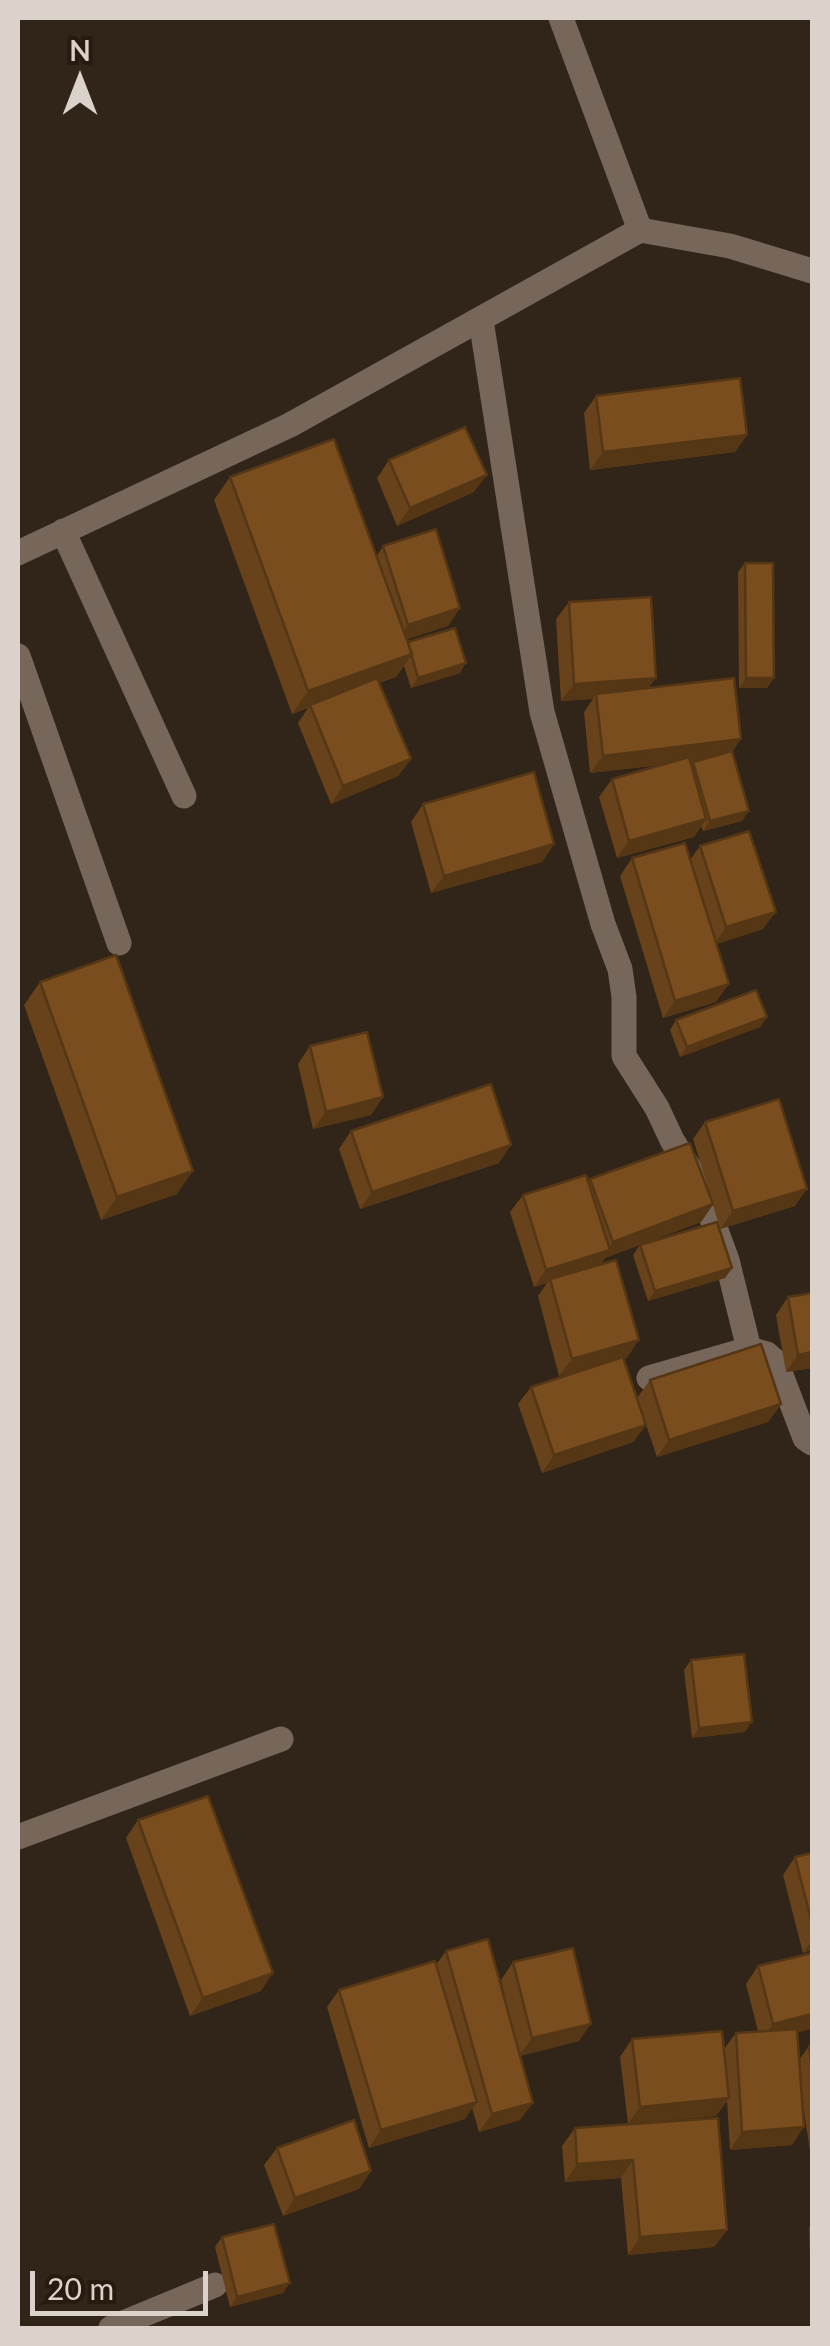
<!DOCTYPE html>
<html>
<head>
<meta charset="utf-8">
<style>
	body { margin:0 }
	#map { position:relative; width:830px; height:2346px; overflow:hidden; background:#312418; font-family:Lato,sans-serif }
	canvas { display:block }
	.frame { position:absolute; inset:0; border:20px solid #dbd2cb; pointer-events:none }
	.north { position:absolute; left:30px; top:30px; width:100px; height:100px; -webkit-text-stroke:8px #271a0f; paint-order:stroke; rotate:0deg; font-size:28px; font-weight:700; line-height:40px; text-align:center; color:#dbd2cb }
	.north::after { content:''; display:block; margin:auto; width:35px; height:45px; background:#dbd2cb; clip-path:polygon(50% 0,100% 100%,50% 72%,0 100%) }
	.scale { position:absolute; left:30px; top:2271px; width:178px; height:45px; box-sizing:border-box; border:5px solid #dbd2cb; border-top:0; padding-left:12px; font-size:30px; line-height:35px; white-space:nowrap; color:#dbd2cb; -webkit-text-stroke:8px #271a0f; paint-order:stroke }
</style>
</head>
<body>
<div id="map">
<canvas width="830" height="2346"></canvas>
<div class="frame"></div>
<div class="north">N</div>
<div class="scale">20 m</div>
</div>
<script>
const context = document.querySelector('canvas').getContext('2d');
context.lineJoin = 'round';
function trace(path, color, width, dash) { context.strokeStyle = color; context.lineWidth = width; context.lineCap = dash ? 'butt' : 'round'; context.setLineDash(dash || []); context.stroke(path); }
function paint(path, color) { context.fillStyle = color; context.fill(path, 'evenodd'); }
trace(new Path2D(`
	M561 18 640 230
	M18 656 119 943
	M18 1837 281 1739`), '#77675a', 25);
trace(new Path2D(`
	M481 320 542 712 603 924 620 969 624 997V1056L657 1108 672 1140 699 1184 727 1260 749 1349
	M63 531 184 796
	M18 553 290 425 640 230 730 246 812 271
	M649 1378 749 1349 767 1354 776 1362 805 1438 812 1443
	M111 2328 215 2285`), '#77675a', 25);
paint(new Path2D(`
	M596 396 747 435 735 452 590 470 584 413Z
	M389 460 474 492 397 526 377 478Z
	M230 477 377 556 383 546 460 608 448 626 407 639 408 642 460 673 411 688 404 666 396 677 379 683 411 759 398 776 331 804 298 723 308 708 292 714 214 500Z
	M745 563 774 678 767 688H739L738 572Z
	M569 602 648 688 732 752 742 821 703 831 701 826 694 837 617 858 599 797 612 779 660 765 590 773 584 712 593 699 561 701 556 619Z
	M423 804 554 844 542 862 431 893 411 822Z
	M700 846 763 929 716 944V1002L663 1018 620 876 632 858 690 860Z
	M812 866V928L810 927Z
	M40 982 177 1194 101 1220 24 1005Z
	M767 1017 760 1027 680 1057 670 1030 676 1020Z
	M310 1046 383 1097 371 1115 313 1129 298 1064Z
	M705 1122 795 1206 720 1229 713 1205 701 1222 605 1258 600 1265 627 1358H624L646 1425 633 1442 542 1473 518 1404 531 1387 585 1369 559 1376 538 1296 547 1283 534 1287 510 1212 523 1195 588 1182 590 1179 712 1201 693 1139Z
	M351 1131 499 1163 360 1209 339 1149Z
	M640 1245 732 1268 725 1278 648 1301 633 1255Z
	M812 1293V1368L786 1372 776 1315 788 1297Z
	M650 1380 781 1404 768 1422 657 1457 637 1398Z
	M691 1660 745 1732 692 1738 684 1670Z
	M138 1820 261 1991 190 2016 126 1838Z
	M812 1853V1950L803 1953 783 1875 795 1857Z
	M446 1951 515 2039 501 1980 513 1962 579 2041 520 2056V2120L479 2132 472 2108 465 2119 369 2148 327 2007 339 1990 436 1965Z
	M812 1953V2029L797 2032 799 2060 809 2046H812V2150L810 2151 802 2098 792 2145 730 2150 727 2101 716 2116 628 2124 620 2057 632 2039 724 2049 736 2033 758 2031 746 1984 758 1966Z
	M718 2118 727 2230 714 2247 628 2255 621 2178 565 2182 562 2146 575 2128Z
	M277 2148 371 2171 359 2189 283 2216 264 2165Z
	M812 2223V2295H811L809 2228Z
	M222 2237 283 2293 230 2307 215 2247Z`), '#68421a');
paint(new Path2D(`
	M747 435 735 452 590 470 603 452Z
	M487 475 474 492 397 526 410 508Z
	M460 608 448 626 395 643 408 625Z
	M412 654 396 677 311 707 310 705 308 708 292 714 308 691Z
	M466 663 460 673 411 688 418 678Z
	M656 678 643 695 596 694 593 699 561 701 574 684Z
	M746 678H774L767 688H739Z
	M741 739 729 757 590 773 603 756Z
	M411 759 398 776 331 804 343 786Z
	M749 811 742 821 703 831 710 821Z
	M706 819 694 837 617 858 629 841Z
	M554 844 542 862 431 893 444 876Z
	M776 912 763 929 714 945 726 927Z
	M729 984 716 1002 663 1018 675 1001Z
	M767 1017 760 1027 680 1057 687 1047Z
	M383 1097 371 1115 313 1129 326 1112Z
	M511 1145 499 1163 360 1209 372 1192Z
	M193 1171 177 1194 101 1220 117 1197Z
	M807 1189 795 1206 720 1229 733 1211Z
	M713 1204 701 1222 605 1258 597 1268 550 1279 547 1283 534 1287 546 1270 606 1252 613 1242Z
	M732 1268 725 1278 648 1301 655 1291Z
	M639 1340 627 1358 559 1376 572 1359Z
	M812 1352V1368L786 1372 798 1355Z
	M781 1404 768 1422 657 1457 669 1440Z
	M646 1425 633 1442 542 1473 554 1455Z
	M752 1722 745 1732 692 1738 699 1728Z
	M812 1940V1950L803 1953Z
	M273 1973 261 1991 190 2016 203 1998Z
	M812 2014V2029L760 2041 773 2024Z
	M591 2024 579 2041 519 2056 532 2038Z
	M729 2098 716 2116 628 2124 640 2107Z
	M477 2102 465 2119 369 2148 381 2130Z
	M533 2103 520 2120 479 2132 492 2114Z
	M804 2127 792 2145 730 2150 742 2132Z
	M633 2160 621 2178 565 2182 577 2164Z
	M371 2171 359 2189 283 2216 295 2198Z
	M727 2230 714 2247 628 2255 640 2237Z
	M290 2283 283 2293 230 2307 237 2297Z`), '#553615');
const building = new Path2D(`
	M740 378 747 435 603 452 596 396Z
	M465 427 487 475 410 508 389 460Z
	M334 439 412 654 308 691 230 477Z
	M436 529 460 608 408 625 383 546Z
	M745 563H773L774 678H746Z
	M651 597 656 678 574 684 569 602Z
	M455 628 466 663 418 678 408 642Z
	M377 678 411 759 343 786 310 705Z
	M734 678 741 739 603 756 596 694Z
	M732 751 749 811 710 821 693 762Z
	M689 757 706 819 629 841 612 779Z
	M534 772 554 844 444 876 423 804Z
	M749 831 776 912 726 927 700 846Z
	M685 843 729 984 675 1001 632 858Z
	M116 955 193 1171 117 1197 40 982Z
	M756 990 767 1017 687 1047 676 1020Z
	M367 1032 383 1097 326 1112 310 1046Z
	M491 1084 511 1145 372 1192 351 1131Z
	M779 1099 807 1189 733 1211 705 1122Z
	M690 1143 713 1204 613 1242 590 1179Z
	M586 1175 610 1250 546 1270 523 1195Z
	M717 1222 732 1268 655 1291 640 1245Z
	M616 1260 639 1340 572 1359 550 1279Z
	M812 1293V1352L798 1355 788 1297Z
	M761 1344 781 1404 669 1440 650 1380Z
	M623 1357 646 1425 554 1455 531 1387Z
	M744 1654 752 1722 699 1728 691 1660Z
	M208 1796 273 1973 203 1998 138 1820Z
	M812 1853V1923L795 1857Z
	M488 1939 533 2103 492 2114 446 1951Z
	M573 1948 591 2024 532 2038 513 1962Z
	M812 1953V2014L773 2024 758 1966Z
	M435 1961 477 2102 381 2130 339 1990Z
	M797 2029 804 2127 742 2132 736 2033Z
	M722 2031 729 2098 640 2107 632 2039Z
	M809 2046H812V2070Z
	M718 2118 727 2230 640 2237 633 2160 577 2164 575 2128Z
	M354 2120 371 2171 295 2198 277 2148Z
	M274 2224 290 2283 237 2297 222 2237Z`);
paint(building, '#794d1e');
trace(building, '#553615', 2.5);
</script>
</body>
</html>
